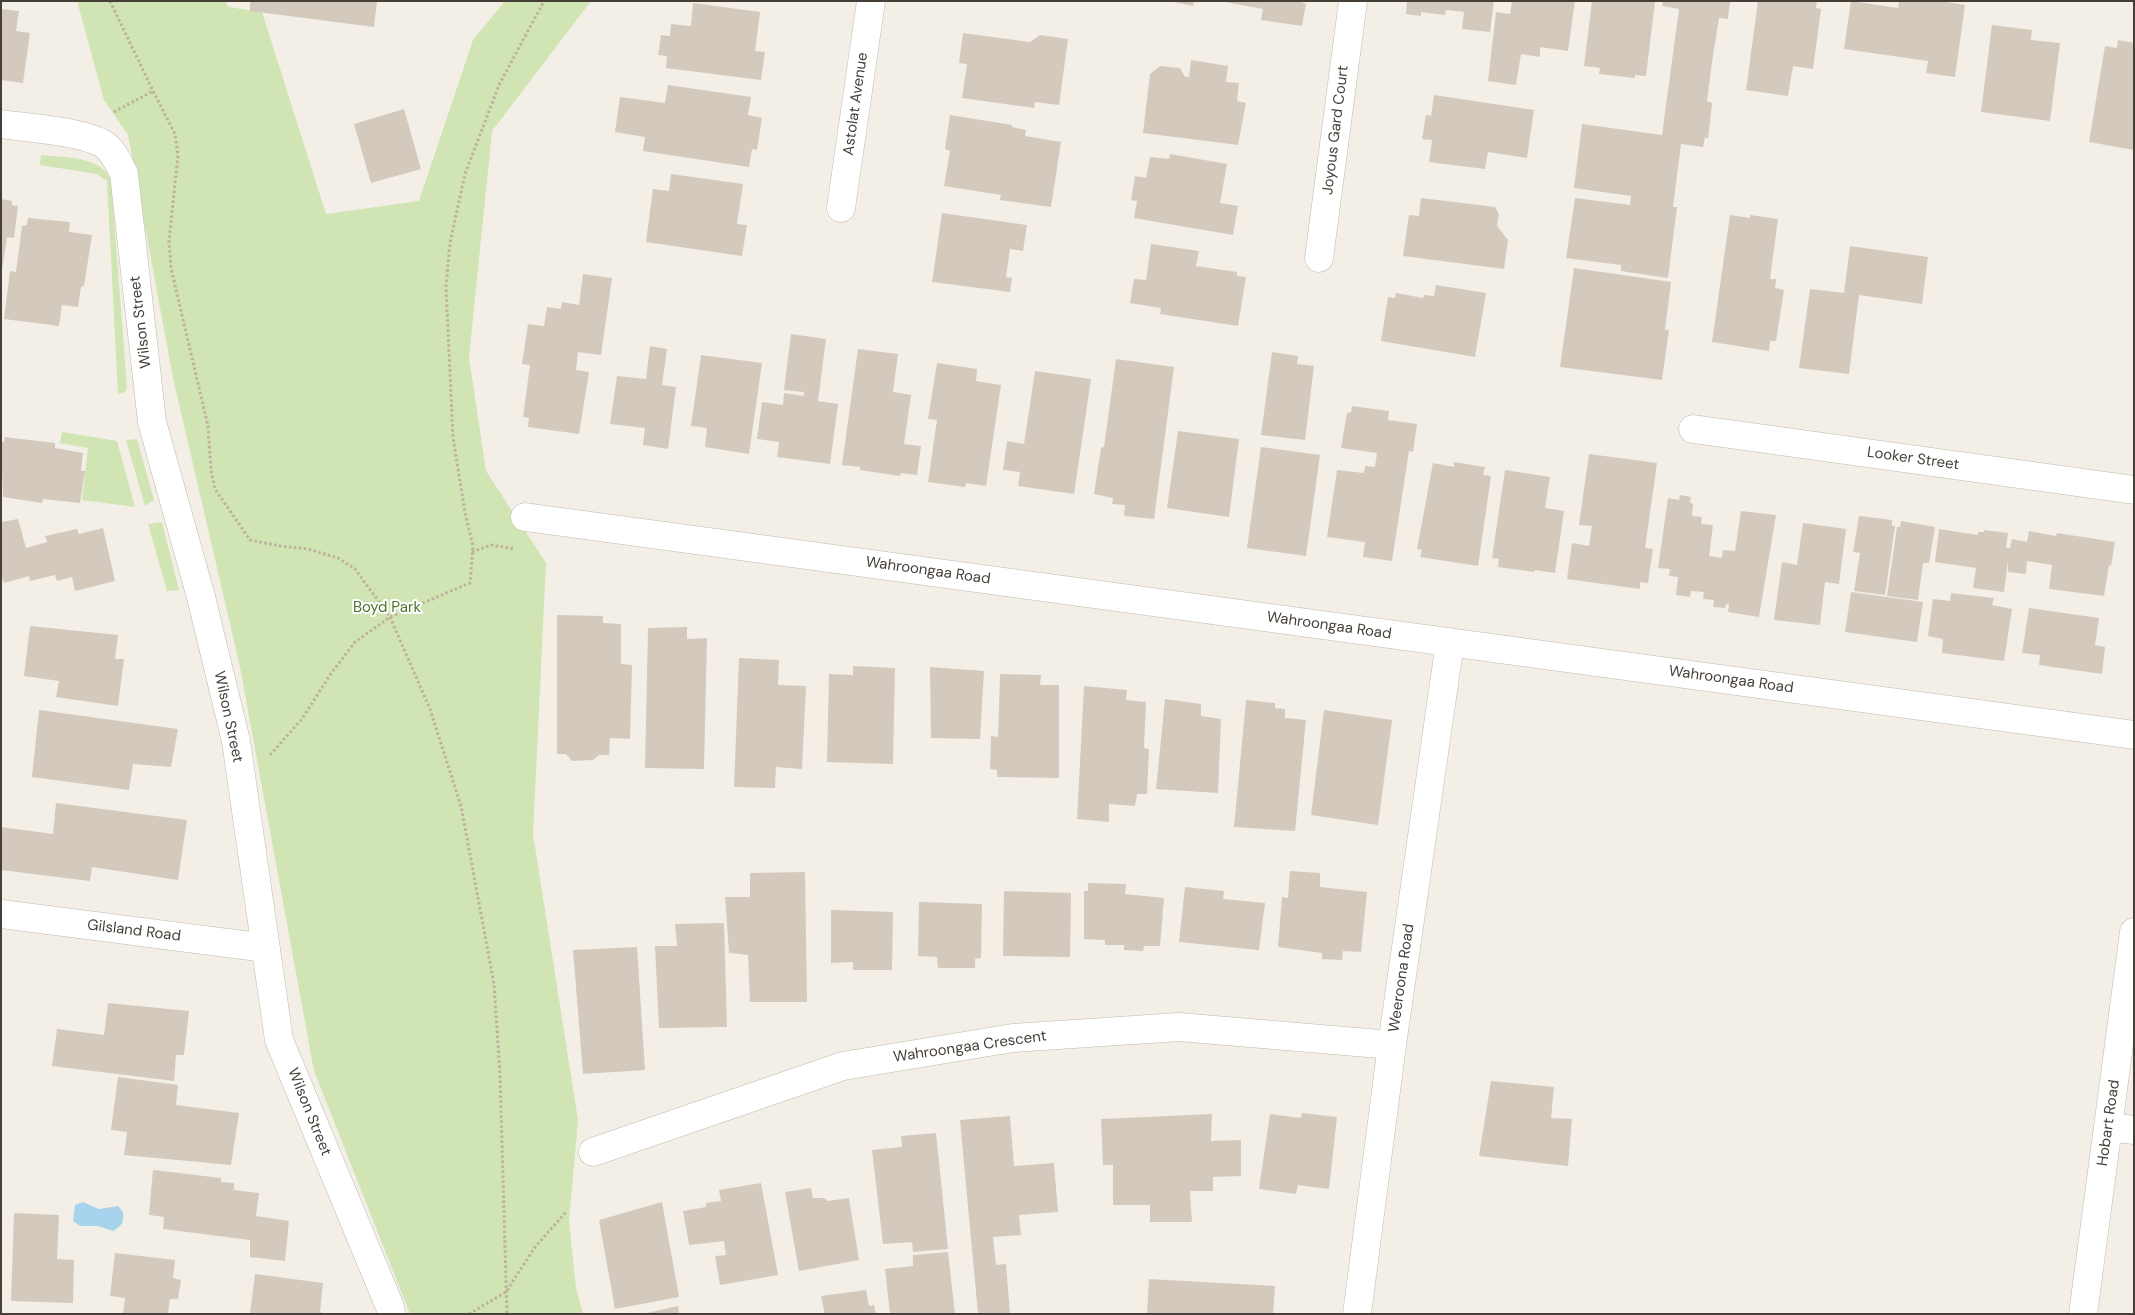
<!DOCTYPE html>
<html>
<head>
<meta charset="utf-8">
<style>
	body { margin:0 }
	#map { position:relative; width:2135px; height:1315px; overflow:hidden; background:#f3efe7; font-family:"DM Sans",sans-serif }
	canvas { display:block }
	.frame { position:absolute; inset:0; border:2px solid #453f37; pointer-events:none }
</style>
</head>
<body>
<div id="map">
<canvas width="2135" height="1315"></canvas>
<div class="frame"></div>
</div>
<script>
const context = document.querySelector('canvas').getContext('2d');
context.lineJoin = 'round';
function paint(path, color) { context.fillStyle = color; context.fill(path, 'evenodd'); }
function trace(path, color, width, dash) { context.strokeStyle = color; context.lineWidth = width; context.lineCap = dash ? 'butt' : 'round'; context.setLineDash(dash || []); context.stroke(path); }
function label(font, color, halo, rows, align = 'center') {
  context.font = font + ' "DM Sans",sans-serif'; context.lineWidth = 4; context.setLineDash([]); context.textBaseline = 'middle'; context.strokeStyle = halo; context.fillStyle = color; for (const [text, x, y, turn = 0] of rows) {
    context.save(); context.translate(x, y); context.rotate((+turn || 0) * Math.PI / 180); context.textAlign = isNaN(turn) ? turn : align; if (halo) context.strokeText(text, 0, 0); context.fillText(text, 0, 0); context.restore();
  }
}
paint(new Path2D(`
	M77 1H226L228 7 262 12 326 214 419 201 473 40 505 1H591L492 131 469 358 486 471 546 563 533 834 578 1120 569 1221 576 1288 583 1314H410L314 1071 240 667 173 378 128 135 104 100Z
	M41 155C64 158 100 155 111 180L127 388 125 392 118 394 107 181 97 174 40 165Z
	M62 432 117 441 135 507 82 500 88 448 60 443Z
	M137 439 154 500 145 506 126 440Z
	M162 522 179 590 167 591 148 524Z`), '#d1e4b3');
paint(new Path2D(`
	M83 1202 99 1209 118 1206 123 1212C124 1222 122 1226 113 1231L98 1226H80L73 1221 75 1205Z`), '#a7d3ec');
paint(new Path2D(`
	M250 1H377L374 27 250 11Z
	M1170 1H1194L1193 6Z
	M1220 1H1298L1306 4 1302 26 1261 20 1263 9Z
	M1407 1H1494L1490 32 1462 29 1464 12 1446 10 1445 15 1421 12V16L1406 14Z
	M1512 1H1575L1568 51 1540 47V57L1521 54 1516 85 1488 81 1496 12 1510 14Z
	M1592 1H1655L1646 76 1635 75V78L1599 74 1600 68 1584 66Z
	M1663 1H1730L1728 19 1719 18 1712 62 1707 101 1712 103 1708 139 1705 137 1703 147 1681 144 1673 207H1677L1668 278 1621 271V265L1566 258 1575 198 1630 205 1631 196 1574 188 1582 124 1662 135 1679 9 1662 6Z
	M1758 1H1817L1816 8 1821 9 1813 69 1793 66 1788 96 1746 90Z
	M1851 1 1898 8 1899 1H1940L1965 5 1955 77 1926 73 1928 61 1844 49Z
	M693 3 760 12 755 51 765 52 761 80 666 68 667 56 658 55 661 35 670 36 671 24 691 26Z
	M1 9 19 11 16 31 30 33 23 83 1 80Z
	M1992 25 2032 30 2031 40 2060 43 2050 121 1981 112Z
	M963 33 1030 42 1040 35 1068 39 1059 105 1035 102 1034 108 962 98 967 64 959 63Z
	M2118 40 2134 43V150L2089 142 2105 46 2117 48Z
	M1191 60 1228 66 1226 82 1239 83 1237 101 1246 103 1238 145 1143 133 1150 74 1160 66 1180 68 1185 77H1189Z
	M668 85 751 97 748 115 762 118 757 150 752 149 749 167 643 151 645 137 615 132 620 97 665 103Z
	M1434 95 1534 110 1527 158 1488 152 1485 169 1429 162 1432 140 1422 139 1426 115 1431 116Z
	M404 109 421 169 371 183 354 124Z
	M950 115 1012 125V127L1026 130 1025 136 1061 142 1051 207 1000 200 1001 195 944 186 950 151 945 149Z
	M1170 154 1227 164 1220 203 1238 206 1233 235 1134 218 1137 201 1131 200 1135 176 1146 178 1150 157 1169 159Z
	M671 174 743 184 737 224 747 225 742 256 646 242 653 189 669 191Z
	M1421 198 1495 207 1499 214 1497 226 1508 240 1504 269 1403 256 1409 215 1419 216Z
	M1 199 12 201V205L18 206 14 238 7 237 2 270Z
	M942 213 1027 225 1023 251 1010 249 1006 277 1012 278 1010 292 932 282Z
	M1730 215 1750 218V215L1778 219 1770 279H1776L1775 288 1784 290 1776 341H1770L1769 351 1712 342Z
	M28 218 70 222 69 232 92 235 84 286 81 287 78 307 62 305 59 326 4 319 10 271 16 272 22 226 27 225Z
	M1151 244 1199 251 1196 266 1237 272V276L1246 277 1238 326 1160 314 1161 308 1130 303 1134 279 1146 280Z
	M1850 246 1928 257 1922 304 1859 295 1849 374 1799 368 1810 289 1844 293Z
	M1574 268 1671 282 1665 330H1669L1662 380 1560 367Z
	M583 274 612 278 601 355 578 352 576 370 589 372 579 434 528 427 529 418 523 417 530 365 522 364 528 324 544 326 547 307 561 309 562 302 579 305Z
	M1436 285 1486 293 1475 357 1381 341 1388 297 1395 298 1396 293 1423 298 1424 295 1434 296Z
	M791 334 826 339 818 401 838 404 830 464 777 457 779 442 757 439 762 402 783 405 784 393 804 396V392L784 390Z
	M650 346 667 349 662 385 676 387 668 449 643 445 645 428 610 424 617 376 646 379Z
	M858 349 898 354 893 392 911 395 904 444 921 446 917 475 901 473 900 476 860 470V467L842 465Z
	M1272 352 1298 356 1297 364 1314 366 1305 440 1261 435Z
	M701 355 762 363 749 454 705 447 707 428 691 426Z
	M1116 359 1174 367 1154 519 1124 516 1125 505 1112 504 1113 498 1094 494 1101 448 1104 447Z
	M937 363 977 369 976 381 1001 385 986 486 966 483 965 487 928 482 937 420 928 419Z
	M1035 371 1091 379 1074 494 1018 486 1020 472 1003 470 1007 441 1024 444Z
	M1352 406 1389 411 1388 420 1417 424 1413 452 1409 451 1392 561 1363 557 1365 542 1327 537 1337 470 1364 473 1365 466 1375 467 1377 453 1341 448 1347 413 1351 412Z
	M1178 431 1239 439 1229 517 1167 508Z
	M5 437 55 443V448L83 453 81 471H85L80 503 43 499 42 503 3 497 1 442H4Z
	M1261 447 1320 455 1306 556 1247 548Z
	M1589 454 1657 463 1645 548 1653 549 1648 583 1640 582V589L1567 579 1572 543 1589 546 1592 526 1579 525Z
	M1454 462 1485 467 1483 475 1491 476 1478 566 1420 557 1422 550 1417 549 1433 463 1454 467Z
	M1505 470 1550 477 1545 508 1564 511 1555 573 1535 570 1534 572 1498 567 1499 559 1492 558Z
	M1680 495 1691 497 1690 502 1693 504 1692 516 1702 517 1701 524 1713 525 1709 556 1722 558 1723 550 1735 551 1741 511 1776 515 1759 617 1728 612 1729 604H1726L1725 608 1713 607 1714 600 1703 599 1704 592 1691 591 1690 597 1676 595 1678 577 1669 576 1670 569 1658 568 1668 498 1679 500Z
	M1859 516 1892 520V526H1895L1885 595 1854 591 1860 553 1853 552Z
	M18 519 26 548 47 542 45 536 77 529 79 534 103 528 115 581 75 591 72 577 57 581 55 575 30 581 29 576 4 583 1 575V522Z
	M1901 521 1935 527 1929 563H1923L1918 600 1887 596 1897 527H1900Z
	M1803 523 1846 529 1839 584 1825 582 1820 625 1774 620 1782 562 1797 565Z
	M1939 529 1978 535V532H1984V530L2008 533 2006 548H2010L2012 539 2027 542 2029 531 2056 536 2057 533 2115 542 2111 566 2109 565 2104 596 2049 589 2052 565 2027 561 2026 574 2008 572V561L2004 592 1973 588 1976 568 1935 562Z
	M1851 592 1923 602 1917 642 1845 632Z
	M1951 593 1994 598 1992 605 2012 609 2004 661 1942 653 1943 639 1928 636 1933 599 1950 601Z
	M2029 608 2099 618 2095 645 2105 647 2102 674 2039 665 2040 655 2022 653Z
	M557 615 603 616V623L621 624V664L632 665 630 739 610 738 609 755H599L593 760 572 761 566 754H557Z
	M30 626 118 635 115 659H124L118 706 56 697 59 681 24 676Z
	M687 627V639L707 638 704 769 645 768 648 628Z
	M739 658 779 660 778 685 806 686 802 769 776 767 775 788 734 787Z
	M853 666 895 668 893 764 827 762 829 674 853 675Z
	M930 667 984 671 980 739 931 738Z
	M1000 674 1041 675 1040 685H1059V778L997 777V770L990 769 991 736 998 737Z
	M1084 686 1127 690 1126 700 1146 702 1144 748 1149 749 1147 794H1137L1135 806 1109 804V822L1077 819Z
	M1165 699 1201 704V716L1221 719 1218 793 1156 789Z
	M1246 700 1275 703V708L1285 709V718L1306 720 1295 831 1234 827Z
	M39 710 178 729 171 767 133 764 129 790 32 777Z
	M1324 710 1392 720 1378 825 1311 815Z
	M56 803 187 820 178 880 92 867 90 881 1 870V827L53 834Z
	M1290 871 1320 873V887L1367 892 1361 952 1343 951 1342 960 1322 959V953L1278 947 1282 897 1288 898Z
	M805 872 807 1002H750L748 955 729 953 725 897H750V873Z
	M1088 883 1126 884 1125 894 1164 898 1160 946H1144L1143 951 1124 950V945H1105V940L1084 939V891H1088Z
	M1185 887 1224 891 1223 899 1265 903 1259 950 1179 942Z
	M1004 891 1071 893 1070 957 1003 956Z
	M919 902 982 904 981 958 975 959V968H938L937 957 918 956Z
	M831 910 893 912 892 970H853V962L831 963Z
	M724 923 727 1027 659 1028 655 946H677L675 924Z
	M637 947 645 1070 583 1074 573 950Z
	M108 1003 189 1011 184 1055H176L174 1081 52 1066 57 1029 104 1035Z
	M118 1077 178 1085 176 1105 239 1113 231 1165 124 1155 127 1132 111 1130Z
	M1491 1081 1554 1087 1551 1118 1572 1119 1568 1166 1479 1156Z
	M1302 1113 1337 1117 1329 1189 1298 1185 1296 1194 1259 1189 1270 1114 1301 1118Z
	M1212 1114 1211 1141 1241 1140V1176L1213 1177V1191H1190L1192 1222H1150V1205H1113V1165H1103L1101 1119Z
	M1010 1116 1014 1166 1054 1163 1058 1212 1019 1215 1021 1235 993 1237 996 1265 1006 1264 1010 1314H978L960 1120Z
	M936 1133 948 1249 913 1252 912 1242 883 1244 872 1150 902 1147 901 1136Z
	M153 1170 221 1178V1182L234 1183V1190L259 1193 256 1216 289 1221 285 1261 250 1257V1240L163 1229 164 1217 149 1215Z
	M761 1183 778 1275 720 1285 715 1256 726 1255 724 1241 689 1245 683 1211 706 1207V1203L721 1201 719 1190Z
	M811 1188 813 1198H824L828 1201 849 1198 859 1260 799 1271 785 1192Z
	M662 1202 679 1297 615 1309 599 1220Z
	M14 1213 59 1215 57 1259 74 1260 73 1303 11 1301Z
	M948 1252 955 1314H890L885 1269 913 1266V1255Z
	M115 1253 175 1260 173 1278 181 1280 178 1299H170L168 1314 123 1313 125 1298 110 1296Z
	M255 1274 323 1283 320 1312 325 1314H250Z
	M1149 1279 1275 1286 1273 1314H1147Z
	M866 1290 869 1306 874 1305 876 1314H825L821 1296Z
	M678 1306 679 1314H647V1313Z`), '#d3cabd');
const minor = new Path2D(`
	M1 124C29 128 82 131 105 145 114 152 119 164 124 174L152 422 201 597 236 741 279 1040 390 1307 391 1314
	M841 208 871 1
	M1319 258 1353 1
	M1693 429 2134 490
	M525 517 2134 735
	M1 914 266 948
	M2109 1127 2134 1130
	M593 1152 843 1066 1013 1038 1179 1027 1392 1045
	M1357 1314 1392 1045 1450 642
	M2083 1314 2134 932`);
trace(minor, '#c0b9ad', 29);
trace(new Path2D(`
	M110 1 153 91 175 134 178 155 169 241 171 268 208 426 211 470 215 489 250 540 280 546 308 549 338 558 355 569 390 617 430 709 461 806 494 984 500 1074 507 1314
	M114 112 153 91
	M472 552 491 545 515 549
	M270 755 302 719 330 675 355 642 390 617 470 583 473 546 465 513 453 437 446 287 450 243 465 174 499 85 544 1
	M469 1314 506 1292 535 1247 566 1212`), '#beb19d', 3, [2.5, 2.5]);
trace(minor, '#fff', 28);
label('15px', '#453f37', '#fff', [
	["Astolat Avenue",856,104,-82],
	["Joyous Gard Court",1336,130,-83],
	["Wilson Street",141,322,-97],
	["Looker Street",1913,459,8],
	["Wahroongaa Road",928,571,8],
	["Wahroongaa Road",1329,626,8],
	["Wahroongaa Road",1731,680,8],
	["Wilson Street",228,717,78],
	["Gilsland Road",134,931,7],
	["Weeroona Road",1402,978,-82],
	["Wahroongaa Crescent",970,1047,-8],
	["Wilson Street",309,1112,68],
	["Hobart Road",2109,1123,-82]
]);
label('15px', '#4c732d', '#fff', [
	["Boyd Park",387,608]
]);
</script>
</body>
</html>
